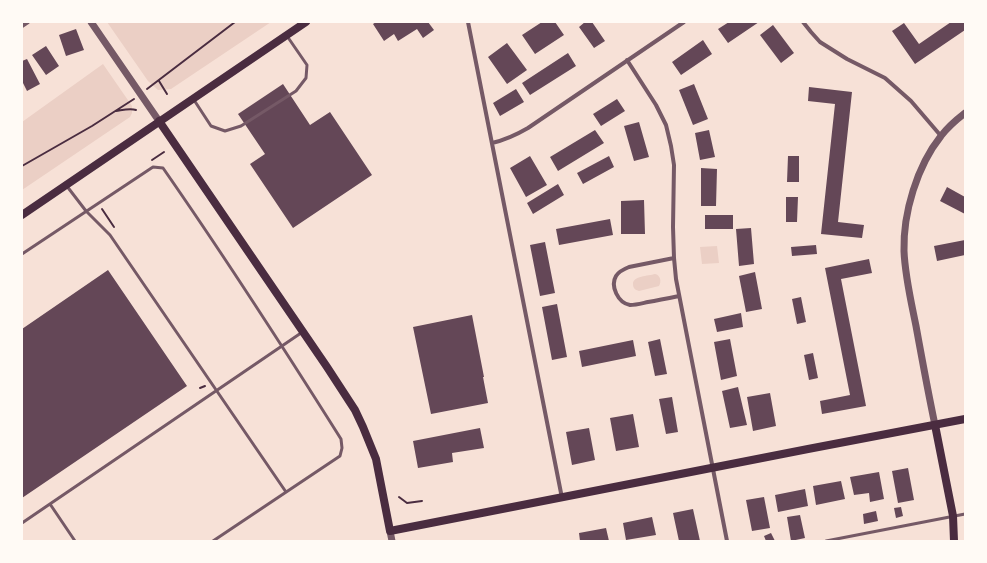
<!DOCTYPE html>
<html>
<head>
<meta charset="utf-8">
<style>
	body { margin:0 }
	#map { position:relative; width:987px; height:563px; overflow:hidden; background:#f7e1d7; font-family:"Open Sans",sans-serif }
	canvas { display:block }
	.frame { position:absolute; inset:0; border:23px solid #fffaf5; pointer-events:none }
</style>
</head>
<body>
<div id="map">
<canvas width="987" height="563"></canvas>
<div class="frame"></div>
</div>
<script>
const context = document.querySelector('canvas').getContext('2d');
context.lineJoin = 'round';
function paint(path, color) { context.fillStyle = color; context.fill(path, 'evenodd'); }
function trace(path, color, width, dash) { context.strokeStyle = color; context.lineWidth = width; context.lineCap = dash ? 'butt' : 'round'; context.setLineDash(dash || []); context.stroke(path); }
paint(new Path2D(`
	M107 22H271L171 89 158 90 148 81Z
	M103 64 132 106V113L130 117 22 190V122Z
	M717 246 719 263 702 264 700 247Z
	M655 274C660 275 662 281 659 286L639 291C635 290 633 288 633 284 633 276 648 276 655 274Z`), '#ebcfc5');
paint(new Path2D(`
	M376 22H428L434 30 423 38 417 29 398 41 394 34 384 41 373 24Z
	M542 22H555L564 35 535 54 522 35Z
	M585 22H592L605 41 594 48 579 27Z
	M729 22H759L728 43 718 29Z
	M951 22H965V30L915 64 892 31 904 23 919 44Z
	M773 25 794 53 781 63 760 35Z
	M76 29 84 50 66 56 59 35Z
	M703 40 712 54 681 75 672 62Z
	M507 43 527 70 507 84 488 57Z
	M46 46 59 66 46 75 32 55Z
	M568 53 576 66 530 95 522 83Z
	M27 59 40 84 27 91 23 83H22V61Z
	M283 84 310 125 330 112 372 175 293 228 250 164 265 154 238 114Z
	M694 84 708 119 693 125 679 90Z
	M809 87 852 92 838 222 864 225 862 238 821 234 835 104 808 101Z
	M516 89 524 102 500 116 493 103Z
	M617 99 625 111 601 126 593 114Z
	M639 122 649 157 634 161 624 126Z
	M595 130 604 143 558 171 550 157Z
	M709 130 715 157 700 160 695 133Z
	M530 156 547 185 526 197 510 168Z
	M609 156 614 167 583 184 577 173Z
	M788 156H799V182H787Z
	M701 168 717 169 716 206H701Z
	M558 184 564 195 533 214 527 203Z
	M947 187 965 197V214L940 201Z
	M786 197H798L797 222H786Z
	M644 200 645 234H621V201Z
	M705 215H733V229H705Z
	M610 219 613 235 559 245 556 229Z
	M751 228 754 264 739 266 736 229Z
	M965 240V255L937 261 934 246Z
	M545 242 555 293 540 296 530 245Z
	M816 245 817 254 792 256 791 247Z
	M869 259 872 273 841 279 866 406 822 414 820 401 850 395 825 268Z
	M108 270 187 386 22 498V329Z
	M755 272 762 309 746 312 739 276Z
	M801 297 806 322 797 324 792 299Z
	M557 304 567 357 552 360 542 307Z
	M741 313 743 327 717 332 714 319Z
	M472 315 484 377H483L488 403 431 414 413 327Z
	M660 339 667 374 655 376 648 342Z
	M730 339 737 376 721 380 714 342Z
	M633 340 636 356 582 367 579 351Z
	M813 353 818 378 809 380 804 355Z
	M738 387 747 425 730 428 722 391Z
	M770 393 776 426 753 431 747 397Z
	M672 397 678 432 666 434 659 399Z
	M633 414 639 447 616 451 610 418Z
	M480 428 484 448 452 453 453 462 418 468 413 441Z
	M589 428 595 460 572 465 566 432Z
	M908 468 914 500 898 503 892 471Z
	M879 472 884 499 870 502 869 493 854 495 850 477Z
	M841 481 845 499 816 505 813 486Z
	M805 489 808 506 778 512 775 495Z
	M764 497 770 528 752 531 746 500Z
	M901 507 903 516 896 518 894 508Z
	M693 509 700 541H679L673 513Z
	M876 511 878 521 864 524 863 514Z
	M800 515 805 538 791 541 787 517Z
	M652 517 656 535 626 540 623 523Z
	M606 528 609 541H580L579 533Z
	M771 533 775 541H766L764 536Z`), '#644757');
trace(new Path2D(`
	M159 81 167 94
	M147 89 235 22
	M116 111C123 110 130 108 136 110
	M152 160 164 152
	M22 166 92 126 134 99
	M102 209 114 227
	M200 388 205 386
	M399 497 407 503 422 501`), '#4a2c40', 2);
trace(new Path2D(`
	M194 100 211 126 225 131 241 126 296 91 306 78 307 65 287 36
	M66 185 86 211 110 235 286 492
	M22 254 153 167 163 168C225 257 283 347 341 439L342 448 340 456 213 541
	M50 504 75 541
	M22 523 301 333
	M826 541 965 514`), '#755966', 3);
trace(new Path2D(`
	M468 22 562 498
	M803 22 811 32 820 42 847 59 885 78 911 101 941 136
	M22 26 28 22
	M627 60 656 105 666 125 671 146 674 165 673 227 674 258 676 279 689 346 727 541
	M492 143C505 140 516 135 528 128L684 22
	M674 258 629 267C624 269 619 271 616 276 610 286 618 303 630 305 636 305 643 303 648 302 659 300 669 298 679 296`), '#755966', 4);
trace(new Path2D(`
	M91 22 159 121
	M935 425C928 392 922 359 916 326 911 301 905 276 904 251 903 213 917 166 941 136 947 128 956 120 965 113
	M390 531 392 541`), '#755966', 7);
trace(new Path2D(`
	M159 121 327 367 355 410 363 427 376 459 390 531 808 449 965 419
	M22 215 306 22
	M935 425 953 516 954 541`), '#4a2c40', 8);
</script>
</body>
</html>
